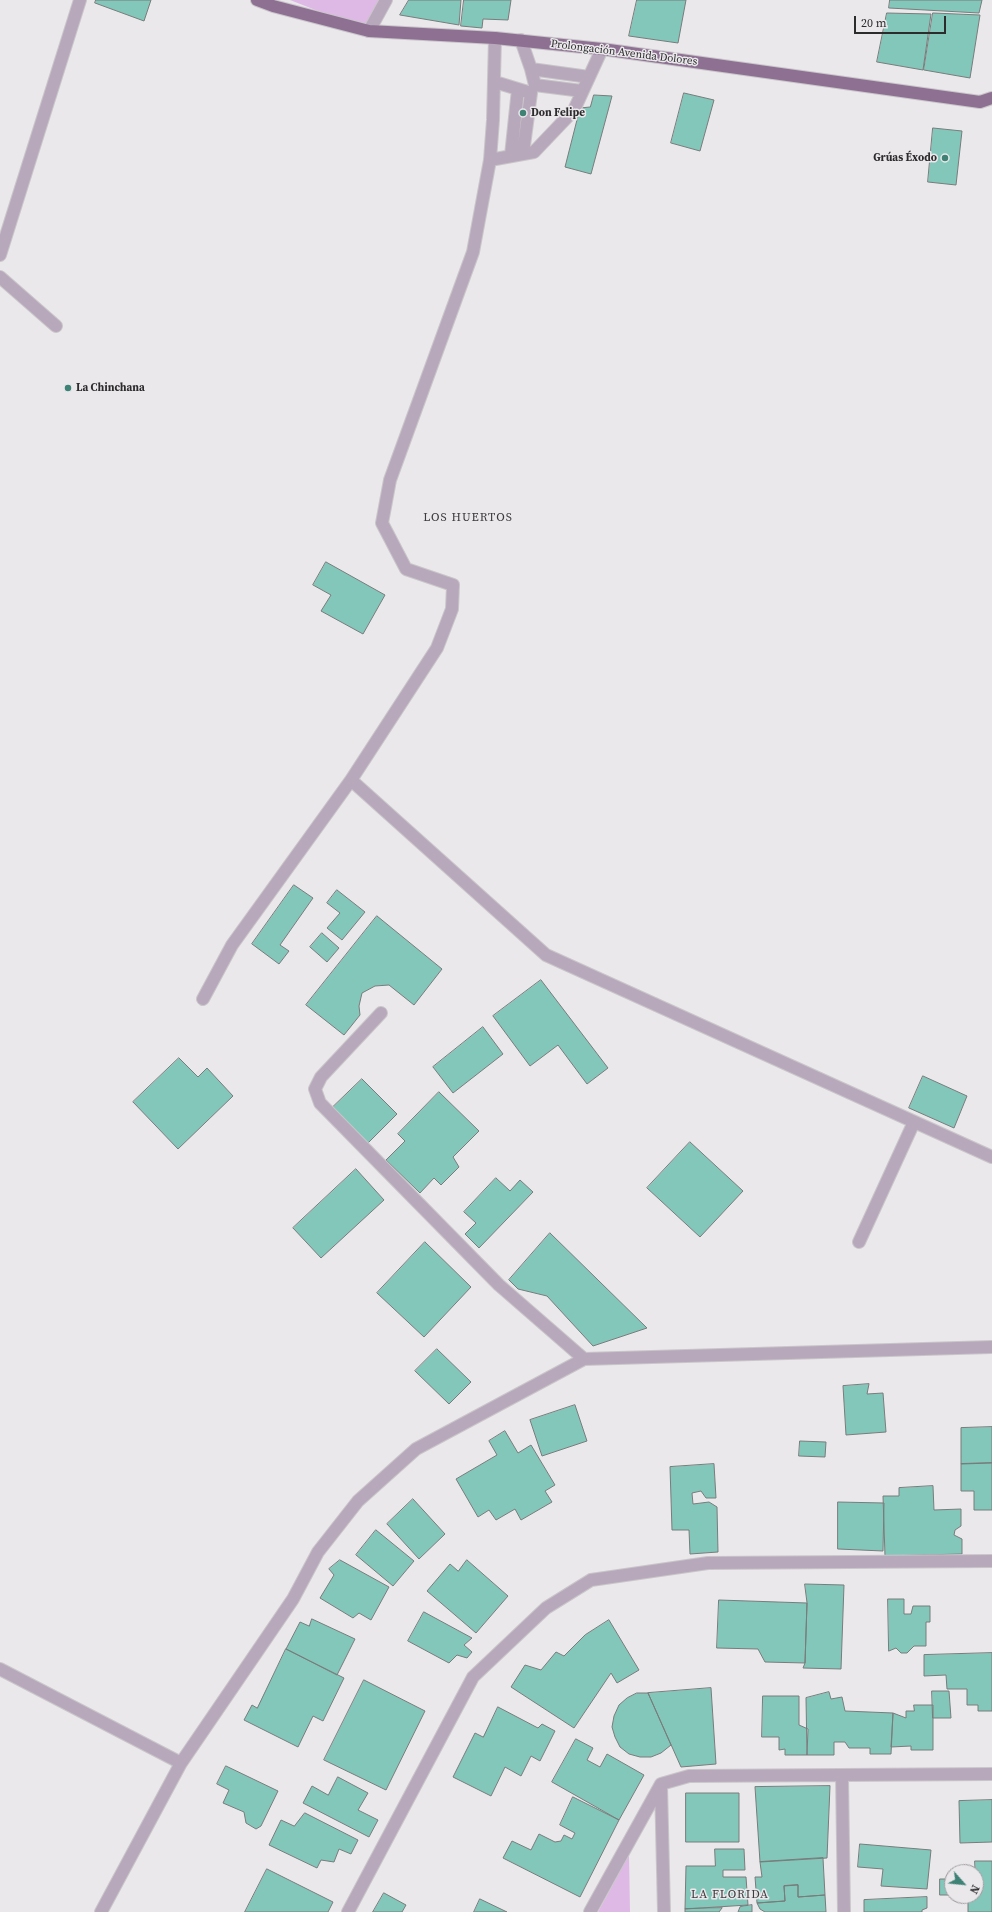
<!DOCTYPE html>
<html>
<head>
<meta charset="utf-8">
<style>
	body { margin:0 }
	#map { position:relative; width:992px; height:1912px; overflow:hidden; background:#ebe8ec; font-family:"Source Serif 4",serif }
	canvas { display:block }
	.north { position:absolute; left:944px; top:1864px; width:40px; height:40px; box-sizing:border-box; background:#ebe8ec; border:1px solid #9f9da0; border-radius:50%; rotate:117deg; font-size:11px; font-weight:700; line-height:16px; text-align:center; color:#2d2c2d }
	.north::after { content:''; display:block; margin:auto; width:14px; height:18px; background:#3e8276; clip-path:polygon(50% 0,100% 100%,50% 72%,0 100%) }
	.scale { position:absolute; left:854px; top:16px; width:92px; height:18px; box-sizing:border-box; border:2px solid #2d2c2d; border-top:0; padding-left:5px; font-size:12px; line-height:14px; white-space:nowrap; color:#2d2c2d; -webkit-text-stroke:3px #ebe8ec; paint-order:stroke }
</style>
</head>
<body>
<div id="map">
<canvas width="992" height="1912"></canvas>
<div class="north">N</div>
<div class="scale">20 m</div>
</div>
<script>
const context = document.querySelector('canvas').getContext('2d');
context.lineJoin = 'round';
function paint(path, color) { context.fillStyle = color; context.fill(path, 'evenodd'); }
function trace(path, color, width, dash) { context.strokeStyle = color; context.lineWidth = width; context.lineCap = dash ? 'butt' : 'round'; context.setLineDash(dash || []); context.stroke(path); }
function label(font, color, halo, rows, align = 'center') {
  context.font = font + ' "Source Serif 4",serif'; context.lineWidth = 3; context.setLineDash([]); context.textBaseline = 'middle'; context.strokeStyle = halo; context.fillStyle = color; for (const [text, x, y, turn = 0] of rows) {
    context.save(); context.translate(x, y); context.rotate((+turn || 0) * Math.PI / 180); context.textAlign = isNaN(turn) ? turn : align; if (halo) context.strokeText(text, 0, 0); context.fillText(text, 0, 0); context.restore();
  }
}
paint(new Path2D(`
	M290 0H385L369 31Z
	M629 1855 630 1912H598Z`), '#deb9e5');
const building = new Path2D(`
	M96 0H151L144 21 95 3Z
	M409 0H461L459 25 400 15Z
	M464 0H511L508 20 483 19 482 28 461 26Z
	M637 0H686L678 43 629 36Z
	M890 0H982L979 13 889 8Z
	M887 13 931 14 923 70 877 62Z
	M933 13 980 15 970 78 924 70Z
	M684 93 714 100 700 151 671 143Z
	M594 95 612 96 591 174 565 167 580 108 590 107Z
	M933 128 962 131 956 185 928 182Z
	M326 562 385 595 363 634 321 611 331 595 313 585Z
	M294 885 313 898 280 945 289 951 279 964 252 944Z
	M337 890 365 912 342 940 327 928 340 913 327 903Z
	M377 916 442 969 414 1005 389 985 375 986 362 993 359 1006 360 1015 344 1035 306 1005Z
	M322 933 339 948 327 962 310 947Z
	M541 980 608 1068 587 1084 558 1045 530 1066 493 1016Z
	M483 1027 503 1054 453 1093 433 1067Z
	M179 1058 198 1077 207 1068 233 1096 178 1149 133 1102Z
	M923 1076 967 1096 954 1128 909 1108Z
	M362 1079 397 1114 367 1144 332 1108Z
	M439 1092 479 1131 453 1157 459 1167 441 1185 434 1178 420 1193 386 1160 405 1141 398 1134Z
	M690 1142 743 1191 700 1237 647 1188Z
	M356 1169 384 1200 321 1258 293 1228Z
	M496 1178 510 1191 520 1180 533 1192 479 1248 465 1234 476 1223 464 1212Z
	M550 1233 647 1328 593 1346 547 1296 518 1289 509 1280Z
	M425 1242 471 1287 424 1337 377 1293Z
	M437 1349 471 1382 449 1404 415 1371Z
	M869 1384 867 1394 883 1393 886 1432 846 1435 843 1386Z
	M575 1405 587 1441 542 1456 530 1420Z
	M992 1427V1463L961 1464V1428Z
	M505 1431 518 1453 531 1445 555 1485 545 1491 552 1502 521 1520 515 1509 496 1520 489 1510 478 1517 456 1479 497 1455 489 1441Z
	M800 1441 826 1442 825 1457 799 1456Z
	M992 1463V1510H974V1491H961V1464Z
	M714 1464 716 1498H706L701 1491 692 1493 693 1504 709 1502 717 1507 718 1552 690 1554 689 1530H672L670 1467Z
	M933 1486 934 1510 961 1509V1526L955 1530 954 1535 962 1539V1554L885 1556 883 1496H899V1488Z
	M413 1499 445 1534 419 1559 387 1524Z
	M838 1502 884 1503 883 1551 838 1549Z
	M376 1530 414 1561 393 1586 356 1555Z
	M340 1560 389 1587 371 1620 359 1613 353 1618 320 1598 334 1575 329 1569Z
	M467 1560 508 1596 476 1633 427 1591 450 1564 458 1571Z
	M805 1584 844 1585 841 1669 803 1668 805 1663 807 1603Z
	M888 1599H904V1614H911L913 1606H930V1622H926V1646H914L907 1653H901L896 1648 889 1651Z
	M719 1600 807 1603 805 1663 765 1662 758 1649 717 1648Z
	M424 1612 472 1638 464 1645 472 1652 467 1658 457 1655 449 1663 408 1641Z
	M312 1619 355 1639 337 1675 286 1649 300 1622 309 1626Z
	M609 1620 639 1670 617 1683 611 1673 574 1728 511 1687 525 1665 541 1670 556 1652 564 1656 585 1635Z
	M286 1649 344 1678 323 1721 313 1716 298 1747 244 1720 252 1705 257 1708Z
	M992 1653V1711H978V1705H967V1689H947L946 1675 924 1676V1655Z
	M364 1680 425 1711 386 1790 324 1760Z
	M711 1688 716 1764 681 1767 648 1693Z
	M932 1691H949L951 1718H933Z
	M829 1692 831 1699 842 1697 845 1711 893 1713 891 1754H870V1748H849L845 1742H834V1755H807L806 1698Z
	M637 1693H648L671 1745 661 1753 651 1757H640L629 1754 620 1747 615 1737 612 1727 614 1716 619 1705 627 1698Z
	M763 1696H799V1725L808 1729 807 1755H785V1749L779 1750V1737H762Z
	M914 1705H933V1750H911V1746L891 1747 893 1713 906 1718V1711H914Z
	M498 1707 538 1728 542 1724 555 1731 540 1761 531 1756 521 1776 505 1767 491 1796 453 1777 475 1733 483 1737Z
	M576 1739 593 1748 587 1760 600 1767 607 1754 644 1775 619 1820 552 1782Z
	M226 1766 278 1791 261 1826 256 1829 246 1823 244 1812 223 1803 229 1790 217 1784Z
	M338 1777 368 1793 358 1810 378 1820 369 1837 303 1803 312 1786 328 1795Z
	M830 1786 827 1858 760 1862 755 1787Z
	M686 1793H739V1842H686Z
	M573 1797 619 1820 580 1897 503 1858 512 1841 531 1850 539 1834 555 1842 561 1841 564 1835 572 1839 575 1833 560 1825Z
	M992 1800V1842L960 1843 959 1801Z
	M305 1813 358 1840 351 1854 339 1849 334 1862 321 1860 317 1868 269 1845 281 1820 294 1826Z
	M860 1844 931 1850 927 1889 881 1886 883 1869 858 1867Z
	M715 1849H744L745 1870H723V1877H746L748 1905 685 1909 686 1866H715Z
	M823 1858 825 1895 798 1897V1885L784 1886 785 1901 757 1903 755 1877H762L760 1862Z
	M975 1861H992V1912H968V1896H976Z
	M267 1869 333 1902 328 1912H245Z
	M940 1879H952V1895H940Z
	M798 1885V1897L825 1895 826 1912H765L760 1909 757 1903 785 1901 784 1886Z
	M384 1893 406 1905 402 1912H373Z
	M927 1897V1908L922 1910V1912H864V1900Z
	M480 1899 507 1912H474Z
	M752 1905V1912H738L740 1907Z
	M722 1908 719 1912H685V1909Z`);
paint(building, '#82c7ba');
trace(building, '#787c7b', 1);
const minor = new Path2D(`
	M369 31 386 0
	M521 40 531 69 589 77
	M531 69 535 85 582 91
	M495 82 531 93 523 153
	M511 155 518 89
	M490 160 534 152 574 110 602 49
	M0 255 80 0
	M0 277 56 326
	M351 780 546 955 992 1157
	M203 999 232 945 351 780 437 648 452 609 453 585 406 569 382 523 390 480 473 252 490 160 493 120 495 38
	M381 1013 321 1077 315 1089 320 1103 499 1285 584 1359
	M859 1242 914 1122
	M0 1669 181 1763
	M842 1775 844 1912
	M661 1785 664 1912
	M101 1912 181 1763 293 1599 318 1552 358 1501 416 1449 584 1359 992 1347
	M348 1912 473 1677 546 1608 591 1580 708 1563 992 1561
	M590 1912 661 1784 689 1776 992 1774`);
const major = new Path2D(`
	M257 0 273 6 369 31 495 38 602 49 980 102 992 98`);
trace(minor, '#c9c6ca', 14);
trace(major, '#c9c6ca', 14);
trace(minor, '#b8a8bb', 12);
trace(major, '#8e7093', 12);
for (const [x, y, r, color] of [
	[523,113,4,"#3e8276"],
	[945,158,4,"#3e8276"],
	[68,388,4,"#3e8276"]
]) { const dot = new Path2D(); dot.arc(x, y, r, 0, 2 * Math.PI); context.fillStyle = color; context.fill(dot); trace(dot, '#ebe8ec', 1.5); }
label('11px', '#2d2c2d', '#ebe8ec', [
	["Prolongación Avenida Dolores",624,53,7]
]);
label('bold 11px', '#2d2c2d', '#ebe8ec', [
	["Don Felipe",531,113],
	["Grúas Éxodo",937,158,"right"],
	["La Chinchana",76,388]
], 'left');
context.letterSpacing = '1px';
label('12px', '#3c3a3c', '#ebe8ec', [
	["LOS HUERTOS",468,518],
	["LA FLORIDA",730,1895]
]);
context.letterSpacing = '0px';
</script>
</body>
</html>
